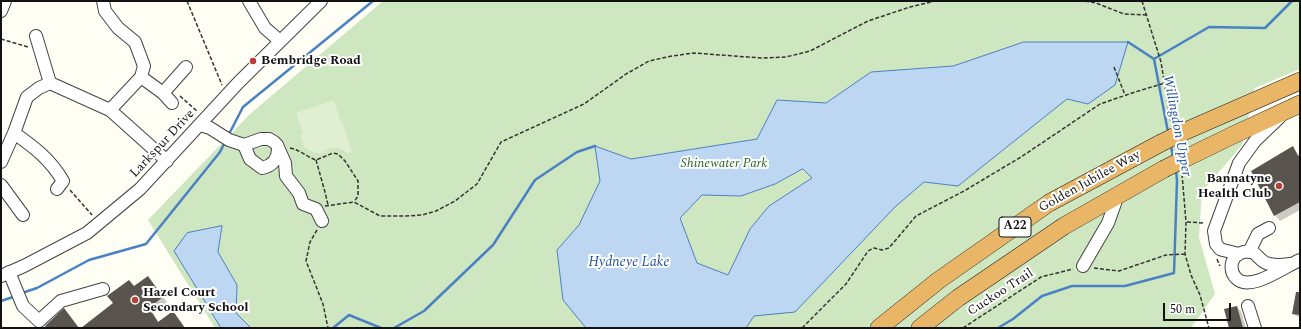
<!DOCTYPE html>
<html>
<head>
<meta charset="utf-8">
<style>
	body { margin:0 }
	#map { position:relative; width:1301px; height:329px; overflow:hidden; background:#fefef5; font-family:Spectral,serif }
	canvas { display:block }
	.frame { position:absolute; inset:0; border:2px solid #111; pointer-events:none }
	.scale { position:absolute; left:1163px; top:303px; width:68px; height:18px; box-sizing:border-box; border:2px solid #111; border-top:0; padding-left:5px; font-size:12px; line-height:14px; white-space:nowrap; color:#111; -webkit-text-stroke:3px #fff; paint-order:stroke }
</style>
</head>
<body>
<div id="map">
<canvas width="1301" height="329"></canvas>
<div class="frame"></div>
<div class="scale">50 m</div>
</div>
<script>
const context = document.querySelector('canvas').getContext('2d');
context.lineJoin = 'round';
function paint(path, color) { context.fillStyle = color; context.fill(path, 'evenodd'); }
function trace(path, color, width, dash) { context.strokeStyle = color; context.lineWidth = width; context.lineCap = dash ? 'butt' : 'round'; context.setLineDash(dash || []); context.stroke(path); }
function label(font, color, halo, rows, align = 'center') {
  context.font = font + ' Spectral,serif'; context.lineWidth = 4; context.setLineDash([]); context.textBaseline = 'middle'; context.strokeStyle = halo; context.fillStyle = color; for (const [text, x, y, turn = 0] of rows) {
    context.save(); context.translate(x, y); context.rotate((+turn || 0) * Math.PI / 180); context.textAlign = isNaN(turn) ? turn : align; if (halo) context.strokeText(text, 0, 0); context.fillText(text, 0, 0); context.restore();
  }
}
paint(new Path2D(`
	M383 1H1300V69L1255 88 1242 145 1202 192 1199 237 1215 294 1191 328H215L148 220 250 114Z`), '#cfe7c0');
paint(new Path2D(`
	M334 100 340 121 326 126 342 121 352 152 347 153C342 148 333 146 327 149 324 151 322 153 318 153 313 153 308 149 304 147L300 135 303 134 296 113Z`), '#e0efd1');
const water = new Path2D(`
	M1024 42H1128L1115 85 1088 104 1067 99 958 186 924 182 895 207 795 312 754 316 746 328H586L563 300 557 250 579 225 600 181 595 146 631 159 757 139 777 100 826 103 871 72 953 66ZM803 169 812 178 769 206 750 229 728 275 697 263 680 218 702 195 741 196 775 184Z
	M222 226 218 252 237 285 236 313 251 328H221L174 251 187 233Z`);
paint(water, '#bdd7f2');
trace(water, '#4a81c4', 1);
paint(new Path2D(`
	M1292 147 1300 156V210L1280 221 1275 215Z
	M152 282 167 302 153 313 159 323 173 312 185 328H83L135 287Z
	M1300 298V317L1296 316 1293 314Z
	M1237 307 1241 311 1246 328H1231Z`), '#0003');
trace(new Path2D(`
	M1128 42 1154 59
	M1154 59 1168 132
	M1154 59 1209 27 1265 28 1292 1
	M228 136 243 107 373 1
	M1171 145 1173 158
	M22 293 37 288 89 260 146 244 220 152 225 142
	M1 301 16 296
	M333 328 349 315 381 328
	M394 328 424 311 493 245 535 180 577 152 595 146
	M998 328 1013 319 1042 296 1072 286H1125L1174 273 1177 180 1176 171`), '#4a81c4', 2.5);
paint(new Path2D(`
	M1293 146 1298 156 1300 155V202L1274 216 1251 171Z
	M148 276 163 297 149 308 158 322 173 311 185 328H81L113 303 107 296 129 280 134 286Z
	M1296 292H1300V315L1292 314Z
	M1237 306 1243 328H1229L1224 309Z
	M64 308 79 328H46L45 326Z`), '#59544e');
const minor = new Path2D(`
	M103 1 105 11 118 28 135 42 144 66 141 77 110 110
	M249 1 265 28 280 41
	M1 11 5 1
	M36 36 50 83
	M141 77 163 93 172 103
	M163 93 186 67
	M200 125 210 128 229 140 244 145 250 159 262 168C272 166 278 159 278 149
	M14 133C34 147 50 159 63 181L57 189
	M244 145 261 139H269L274 142 277 145 285 163 286 176 299 193 303 204 316 209 322 221
	M1 162 14 133 27 97 39 88 50 83 110 110 167 161
	M1 185 23 215
	M1249 252 1258 234 1269 228
	M1239 254 1223 250 1220 249 1216 244 1214 231 1239 163 1255 141 1279 118
	M1290 264C1283 265 1273 266 1266 263 1261 261 1258 256 1254 253 1245 249 1234 254 1232 263 1231 268 1232 274 1236 278 1250 293 1285 266 1300 260
	M1083 266 1108 223 1118 195
	M9 272 23 306 39 321 61 301 103 289
	M1 276 24 266 87 233 140 189 238 83 321 1
	M1248 306 1255 328`);
const highway = new Path2D(`
	M1181 133 1300 81
	M1186 158 1229 137 1300 104
	M879 328 939 280 1049 203 1161 143
	M920 328 958 298 1064 226 1164 169`);
trace(minor, '#444', 14);
trace(highway, '#222', 18);
trace(new Path2D(`
	M187 1 222 85
	M1085 1 1096 3 1124 14 1147 15
	M1142 1 1161 62 1171 123
	M1 39 28 47
	M1114 67 1125 95
	M180 96 198 112
	M290 148C300 150 307 157 316 160L333 153 338 154 345 161 358 181V196L354 202
	M316 160 325 192 328 205
	M1182 174 1186 222 1185 254 1191 275 1200 295 1209 328
	M70 190 92 215
	M325 206 354 202 380 216H406L422 215 436 211 455 201 477 184 501 142 584 104 626 74 649 61 672 56 694 53 761 58 786 57 810 51 868 21 910 7 935 1
	M1187 222 1205 223
	M317 230 310 242 306 261 323 304 328 328
	M1217 259 1220 266
	M1094 268 1119 271 1166 255 1185 254
	M802 328 846 284 868 251 874 248 882 250 889 248 916 216 964 191 1021 157 1100 104 1135 92 1165 83
	M963 328 1041 277 1073 269`), '#333', 1.5, [4, 2]);
trace(minor, '#fff', 12);
trace(highway, '#e9b668', 17);
const highwayBridge = new Path2D(`
	M1161 143 1181 133
	M1164 169 1186 158`);
trace(highwayBridge, '#222', 18, []);
trace(highwayBridge, '#e9b668', 17);
for (const [x, y, r, color] of [
	[253,61,4,"#b83f32"],
	[1279,186,4,"#b83f32"],
	[135,300,4,"#b83f32"]
]) { const dot = new Path2D(); dot.arc(x, y, r, 0, 2 * Math.PI); context.fillStyle = color; context.fill(dot); trace(dot, '#fff', 1.5); }
for (const [x, y, w] of [
	[1015,227,32]
]) { const box = new Path2D(); box.roundRect(x - w / 2, y - 10, w, 20, 3); context.fillStyle = '#fff'; context.fill(box); trace(box, '#111', 1); }
label('bold 12px', '#111', null, [
	["A22",1015,227]
]);
label('bold 13px', '#111', '#fff', [
	["Bembridge Road",261,61],
	["Bannatyne",1271,179,"right"],
	["Health Club",1271,194,"right"],
	["Hazel Court",143,293],
	["Secondary School",143,308]
], 'left');
label('13px', '#111', '#fff', [
	["Larkspur Drive",163,144,-47],
	["Golden Jubilee Way",1090,182,-29],
	["Cuckoo Trail",1001,293,-33]
]);
label('italic 13px', '#296525', '#fff', [
	["Shinewater Park",724,164]
]);
label('italic 14px', '#22549b', '#fff', [
	["Willingdon Upper",1176,126,79],
	["Hydneye Lake",629,263]
]);
</script>
</body>
</html>
